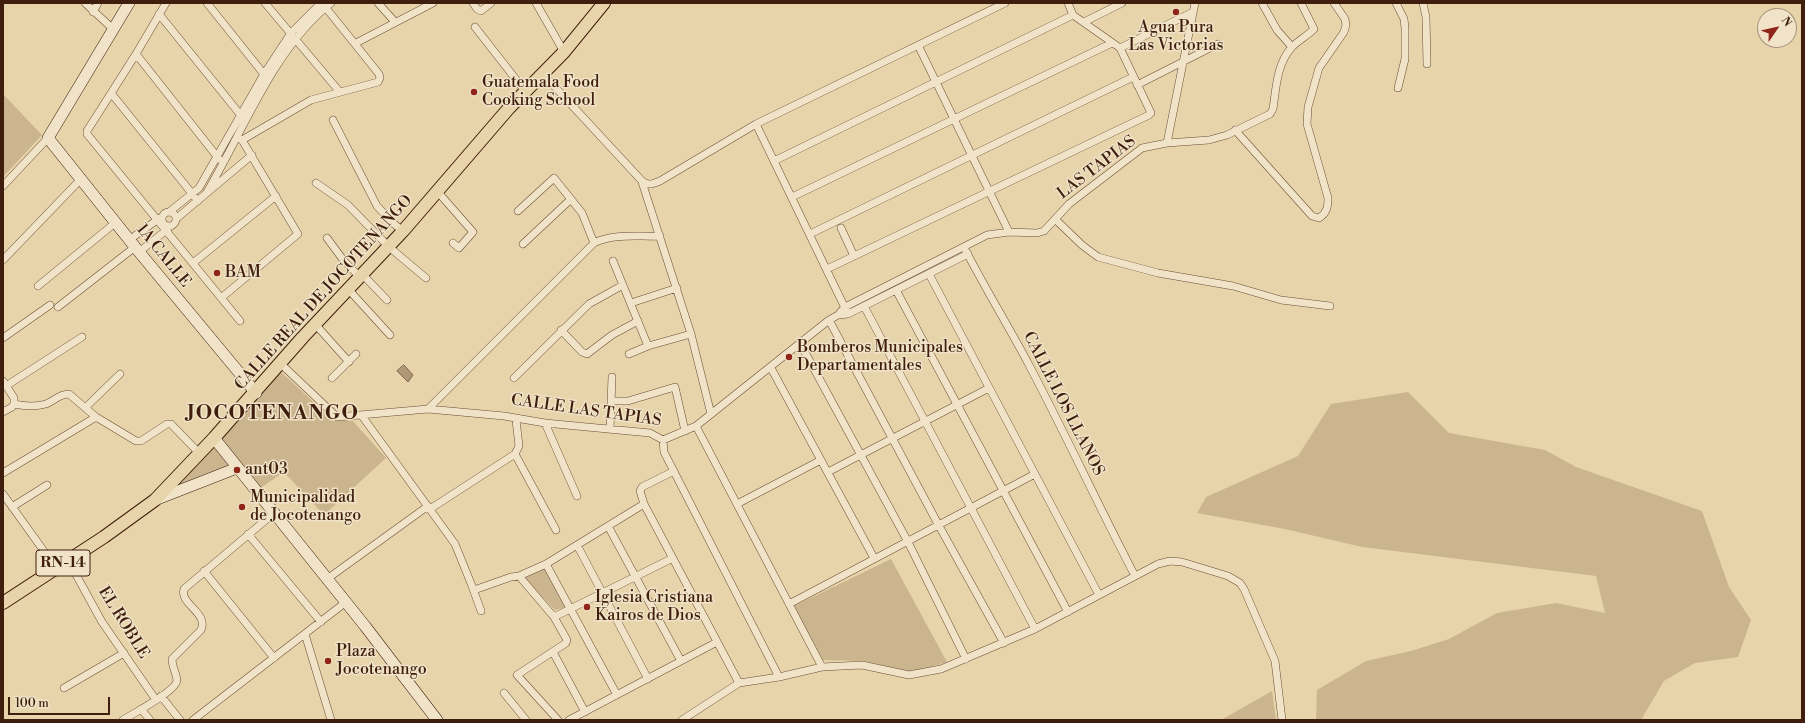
<!DOCTYPE html>
<html>
<head>
<meta charset="utf-8">
<style>
	body { margin:0 }
	#map { position:relative; width:1805px; height:723px; overflow:hidden; background:#e8d4aa; font-family:"Libre Bodoni",serif }
	canvas { display:block }
	.frame { position:absolute; inset:0; border:4px solid #401e0d; pointer-events:none }
	.north { position:absolute; left:1757px; top:8px; width:40px; height:40px; box-sizing:border-box; background:#f0e3c8; border:1px solid #aa947d; border-radius:50%; rotate:56deg; font-size:11px; font-weight:700; line-height:16px; text-align:center; color:#401e0d }
	.north::after { content:''; display:block; margin:auto; width:14px; height:18px; background:#8f2418; clip-path:polygon(50% 0,100% 100%,50% 72%,0 100%) }
	.scale { position:absolute; left:8px; top:697px; width:102px; height:18px; box-sizing:border-box; border:2px solid #401e0d; border-top:0; padding-left:5px; font-size:12px; line-height:14px; white-space:nowrap; color:#401e0d; -webkit-text-stroke:3px #f0e3c8; paint-order:stroke }
</style>
</head>
<body>
<div id="map">
<canvas width="1805" height="723"></canvas>
<div class="frame"></div>
<div class="north">N</div>
<div class="scale">100 m</div>
</div>
<script>
const context = document.querySelector('canvas').getContext('2d');
context.lineJoin = 'round';
function paint(path, color) { context.fillStyle = color; context.fill(path, 'evenodd'); }
function trace(path, color, width, dash) { context.strokeStyle = color; context.lineWidth = width; context.lineCap = dash ? 'butt' : 'round'; context.setLineDash(dash || []); context.stroke(path); }
function label(font, color, halo, rows, align = 'center') {
  context.font = font + ' "Libre Bodoni",serif'; context.lineWidth = 3; context.setLineDash([]); context.textBaseline = 'middle'; context.strokeStyle = halo; context.fillStyle = color; for (const [text, x, y, turn = 0] of rows) {
    context.save(); context.translate(x, y); context.rotate((+turn || 0) * Math.PI / 180); context.textAlign = isNaN(turn) ? turn : align; if (halo) context.strokeText(text, 0, 0); context.fillText(text, 0, 0); context.restore();
  }
}
paint(new Path2D(`
	M3 94 42 135 3 177Z
	M280 371 334 421 352 420 386 458 324 515 284 472 259 489 219 439Z
	M1408 392 1449 433 1545 450 1576 467 1702 511 1729 587 1751 620 1738 657 1695 663 1664 681 1641 720H1316L1317 690 1366 661 1411 651 1449 639 1497 613 1556 603 1605 613 1596 576 1362 547 1285 529 1197 513 1206 497 1298 456 1331 404Z
	M214 443 233 467 161 496Z
	M891 559 947 662 913 672 863 661 823 660 794 606Z
	M546 568 568 607 555 610 524 578Z
	M1272 691 1276 720H1221Z`), '#cbb58f');
const water = new Path2D(`
	M404 365 413 375 408 382 397 371Z`);
paint(water, '#af9675');
trace(water, '#83664b', 1);
const street = new Path2D(`
	M85 3 113 29
	M166 3 136 54 87 131V134L240 321
	M207 3 267 78
	M265 3 339 91
	M378 3 395 22
	M473 3 477 9 481 11 491 3
	M536 3 564 52
	M1262 3 1277 30 1292 47
	M1396 3 1404 19 1405 28V59L1398 88
	M1423 3 1426 17 1427 64
	M93 12 98 3
	M159 14 243 118
	M1084 22 1122 3
	M475 27 525 91
	M356 43 433 3
	M918 45 1009 232
	M1120 48 1193 12
	M136 54 219 159
	M542 73 642 181C648 186 653 184 660 181L756 124 1005 3
	M1137 85 1218 44
	M111 93 198 201
	M333 120 377 206 394 224 403 231
	M756 124 846 310
	M1235 130 1312 216 1319 218C1327 213 1328 207 1328 198L1307 124 1308 107 1319 68 1344 32 1346 25 1345 19 1334 3
	M242 140 311 100 378 82 380 78 379 74 322 3
	M1167 143 1195 3
	M774 161 1073 15
	M642 182 691 334 711 414
	M316 183 348 205 389 247 426 278
	M3 186 48 138
	M437 191 473 232 459 248 453 243
	M207 192C245 128 272 51 331 3
	M792 197 1112 43
	M518 211 554 178 582 213 594 243
	M162 219a7 7 0 1 1 14 0a7 7 0 1 1-14 0Z
	M169 212 199 188 264 74 291 33 321 3
	M177 218 252 155
	M1056 220 1082 245 1098 257 1158 273 1233 286 1281 300 1330 306
	M841 228 854 256
	M810 234 1133 77
	M327 238 344 261 360 277
	M129 240 160 218
	M523 244 571 199
	M966 251C986 290 1009 327 1029 365 1066 435 1099 507 1135 576
	M139 252 169 228
	M3 260 81 179
	M613 261 648 346
	M193 263 276 196
	M827 269 1149 115 1151 113 1120 48 1073 15 1068 3
	M362 274 387 300
	M929 274 1099 595
	M38 286 115 223
	M348 289 390 335
	M896 290 1068 612
	M221 298 298 234 242 140 238 138
	M631 303 677 288
	M864 306 1035 629
	M58 307 135 247
	M838 315 845 307 987 235 1009 232 1037 233 1044 231 1069 204 1142 148 1167 143 1209 140 1227 135 1270 114 1273 109C1276 88 1277 63 1292 47 1299 40 1307 36 1314 29L1301 3
	M829 320 938 524 1004 643
	M315 324 349 362
	M561 330 582 352 587 354 612 335 638 321
	M3 338 50 305
	M800 343 908 542 966 659
	M629 354 648 346 691 334
	M281 364 337 417 428 409 504 416 545 423 650 433 663 440 696 426 829 320 838 315 848 314 968 254
	M771 368 874 558
	M332 378 356 354
	M514 378 589 304 623 285
	M3 381 14 398V404
	M6 386 82 337
	M611 401H628L675 387 685 431
	M14 404C24 406 36 407 46 404 54 401 59 394 69 394L96 417 136 441H141L167 424H171L199 453
	M85 408 120 374
	M428 409 594 243C613 233 639 237 660 236
	M3 412 12 407 14 404
	M362 416 455 544 472 586 481 611
	M545 423 577 496
	M696 426 822 667
	M610 429 612 377
	M663 440 664 452 779 677
	M515 454 556 530
	M674 471 642 487 640 491 644 504 739 683
	M828 472 989 388
	M3 473 96 417
	M3 494 56 568
	M737 504 821 460
	M12 507 47 485
	M430 509 515 454 519 446 516 420
	M608 526 681 661
	M248 534 321 622
	M577 545 648 679
	M68 560 102 622 156 700
	M546 564 617 695
	M204 571 274 658
	M519 576 554 617 567 640 566 643 517 675 558 720
	M327 579 428 506
	M474 590 511 577 519 576 546 564 644 504
	M789 604 1035 474
	M554 617 673 558
	M305 634 331 720
	M553 652 585 712
	M64 688 124 653
	M504 693 526 720
	M161 696 180 720
	M141 709 150 720
	M123 720C132 714 177 691 177 680 176 673 172 666 172 659L201 630C209 613 179 604 184 589L274 513
	M193 720 346 602
	M569 720 717 642
	M682 720 739 683 779 677 822 667 862 665 909 675 941 669 1035 629 1158 564 1170 561 1182 562 1228 576 1240 583 1244 589 1275 661 1282 720`);
const secondary = new Path2D(`
	M129 3 48 138 135 247 256 393
	M214 438 365 626 437 720
	M155 500 237 468`);
const primary = new Path2D(`
	M3 603 104 537 155 500 214 438 303 337 403 231 509 108 564 52 604 3`);
trace(street, '#6a4c34', 8);
trace(secondary, '#401e0d', 12);
trace(primary, '#401e0d', 14);
trace(street, '#f0e3c8', 7);
trace(secondary, '#f0e3c8', 11);
trace(primary, '#e8d4aa', 12);
for (const [x, y, r, color] of [
	[1176,12,4,"#8f2418"],
	[474,92,4,"#8f2418"],
	[217,273,4,"#8f2418"],
	[789,357,4,"#8f2418"],
	[237,470,4,"#8f2418"],
	[242,507,4,"#8f2418"],
	[587,607,4,"#8f2418"],
	[328,661,4,"#8f2418"]
]) { const dot = new Path2D(); dot.arc(x, y, r, 0, 2 * Math.PI); context.fillStyle = color; context.fill(dot); trace(dot, '#f0e3c8', 1.5); }
for (const [x, y, w] of [
	[63,563,54]
]) { const box = new Path2D(); box.roundRect(x - w / 2, y - 13, w, 26, 3); context.fillStyle = '#f0e3c8'; context.fill(box); trace(box, '#401e0d', 1); }
label('bold 15px', '#401e0d', null, [
	["RN-14",63,563]
]);
label('16px', '#401e0d', '#f0e3c8', [
	["Agua Pura",1176,28,"center"],
	["Las Victorias",1176,46,"center"],
	["Guatemala Food",482,83],
	["Cooking School",482,101],
	["BAM",225,273],
	["Bomberos Municipales",797,348],
	["Departamentales",797,366],
	["ant03",245,470],
	["Municipalidad",250,498],
	["de Jocotenango",250,516],
	["Iglesia Cristiana",595,598],
	["Kairos de Dios",595,616],
	["Plaza",336,652],
	["Jocotenango",336,670]
], 'left');
label('16px', '#401e0d', '#f0e3c8', [
	["LAS TAPIAS",1097,168,-37],
	["1A CALLE",163,256,51],
	["CALLE REAL DE JOCOTENANGO",324,293,-48],
	["CALLE LOS LLANOS",1063,404,63],
	["CALLE LAS TAPIAS",586,411,8],
	["EL ROBLE",123,623,58]
]);
context.letterSpacing = '1px';
label('bold 20px', '#401e0d', '#f0e3c8', [
	["JOCOTENANGO",273,414]
]);
context.letterSpacing = '0px';
</script>
</body>
</html>
